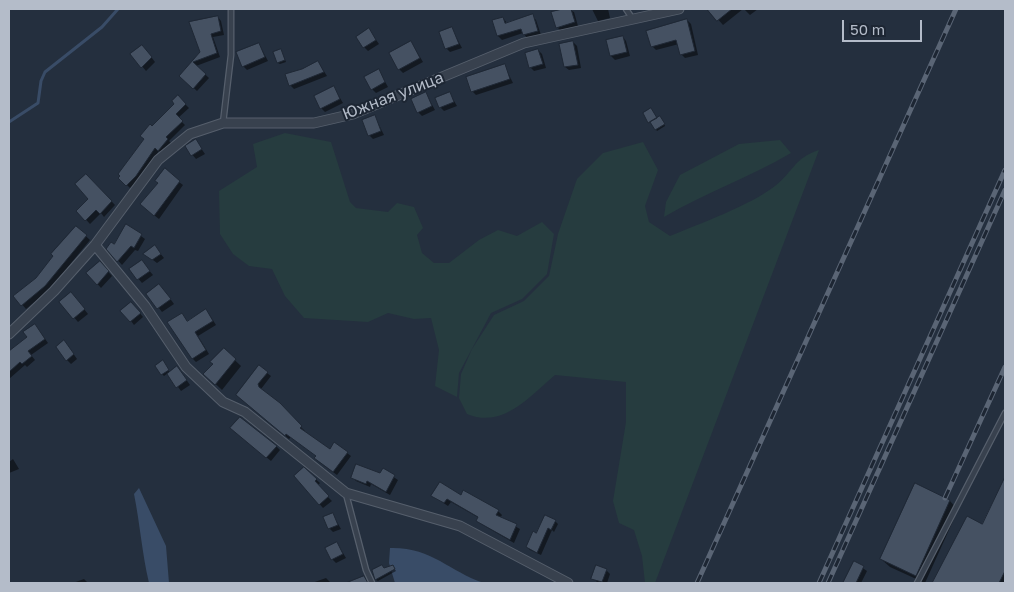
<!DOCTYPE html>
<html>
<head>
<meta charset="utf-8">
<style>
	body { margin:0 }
	#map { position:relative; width:1014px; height:592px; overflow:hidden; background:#242f3e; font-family:"Golos Text",sans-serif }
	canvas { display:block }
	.frame { position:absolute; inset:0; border:10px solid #b4bcc9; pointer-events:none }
	.scale { position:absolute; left:842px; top:20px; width:80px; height:22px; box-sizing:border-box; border:2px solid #b4bcc9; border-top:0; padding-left:6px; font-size:15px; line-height:18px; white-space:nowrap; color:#b4bcc9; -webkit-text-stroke:4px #1d2633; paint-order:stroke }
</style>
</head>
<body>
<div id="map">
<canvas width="1014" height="592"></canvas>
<div class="frame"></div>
<div class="scale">50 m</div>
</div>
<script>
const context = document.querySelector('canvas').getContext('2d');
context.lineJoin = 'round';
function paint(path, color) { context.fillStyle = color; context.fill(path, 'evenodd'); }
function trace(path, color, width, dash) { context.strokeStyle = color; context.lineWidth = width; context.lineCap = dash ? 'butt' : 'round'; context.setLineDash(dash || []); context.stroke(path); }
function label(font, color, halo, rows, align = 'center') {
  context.font = font + ' "Golos Text",sans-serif'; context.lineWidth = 4; context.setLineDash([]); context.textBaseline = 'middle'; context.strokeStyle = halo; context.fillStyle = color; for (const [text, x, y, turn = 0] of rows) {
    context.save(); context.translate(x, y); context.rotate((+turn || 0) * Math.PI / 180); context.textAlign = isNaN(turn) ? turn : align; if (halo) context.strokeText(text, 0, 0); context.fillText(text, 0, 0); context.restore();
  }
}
paint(new Path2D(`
	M285 133 331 142 350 202 356 208 388 212 397 203 414 207 423 228 417 235 422 253 434 263H449L479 240 498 230 517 236 542 222 554 234 547 274 522 299 491 313 459 373 457 397 435 386 439 350 431 318 414 319 388 313 368 322 304 318 285 296 272 269 249 266 233 254 220 234 219 191 257 167 253 144Z
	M780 140 791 153C750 177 705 193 664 217L666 202 680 175 739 144Z
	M643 142 658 170 645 206 649 222 670 236C699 224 751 205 775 186 794 171 794 158 819 150L655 583H645L642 556 634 530 619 523 613 501 626 422V382L555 375C529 397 503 429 467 414L459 398 461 374 472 349 494 315 524 301 549 276 558 234 577 179 603 153Z`), '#263c3f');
paint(new Path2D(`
	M139 488 166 546 169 583H149C142 553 140 524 134 494Z
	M390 548C432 547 448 571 484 583H395L389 563Z`), '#394c67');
paint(new Path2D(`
	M568 9 574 12 578 26 561 31 557 27 553 13Z
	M592 9H608L610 18 598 21Z
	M709 9H743L723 25Z
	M744 9H758L750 15Z
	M532 16 536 20 541 35 528 39 523 33 502 40 498 36 494 21 503 18 507 23Z
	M218 17 221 21 224 35 213 37 220 57 196 66 209 78 197 91 181 76 201 52Z
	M687 20 691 24 698 55 685 58 681 54 679 44 656 50 652 46Z
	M452 29 462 48 450 52 446 48Z
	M369 30 379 44 368 51 364 47Z
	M623 37 626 41 630 56 615 60 611 56Z
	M411 42 423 62 403 73 399 69Z
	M573 42 577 46 581 68 569 70 565 67Z
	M259 44 268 61 247 70 243 66Z
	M146 50 155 62 146 71 132 54Z
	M281 50 286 62 280 64 278 63Z
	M538 50 542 54 546 68 534 71 530 67Z
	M318 62 327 76 294 89 290 85 287 75Z
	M504 65 513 83 476 95 472 91Z
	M379 71 388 87 376 93 372 89Z
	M334 88 343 103 325 112 321 108Z
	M426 94 435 110 422 116 418 112Z
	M450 94 457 106 444 111 440 107Z
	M178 97 189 108 178 118 185 125 169 141 171 143 162 153 159 151 139 180 130 188 120 178 152 128 176 104Z
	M644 113 662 119 665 126 657 131Z
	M375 117 384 135 373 139 369 135Z
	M196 141 205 154 196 159 186 147Z
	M86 175 115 205 104 217 101 213 90 224 78 211 90 199Z
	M179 182 183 185 159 219 145 208 159 183Z
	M127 226 145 239 138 251 135 250 122 265 108 249 114 246Z
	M76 227 90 240 49 290 26 309 15 296 37 278Z
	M155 247 164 258 157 263 145 254Z
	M142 262 153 275 142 283 131 270Z
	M103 266 112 276 101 288 88 273Z
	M163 289 174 304 162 312 148 294Z
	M75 298 88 314 78 322 61 302Z
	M135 307 143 317 134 325 131 321Z
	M182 314 188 322 209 314 216 325 198 336 209 354 196 362 193 359Z
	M38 329 48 343 31 355 35 360 27 367 25 365 9 379V353Z
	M68 346 77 359 71 364 67 360Z
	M224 350 241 366 222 390 205 374Z
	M165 364 170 373 181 372 190 385 181 391 168 373 164 376 162 374Z
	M267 373 271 376 261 389 305 431 304 432 330 450 347 453 351 456 337 475 319 462 318 456 291 437 289 439 241 399Z
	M236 432 276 446 280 450 271 461Z
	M13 459 19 469 9 473V462Z
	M304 469 320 483 317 486 332 501 323 508 295 476Z
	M383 470 398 480 390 495 371 484 370 487 356 481 352 477 380 475Z
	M1005 480V583H934L968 518 983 526Z
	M916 485 950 501 958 510 925 583 890 567 881 559Z
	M433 496 461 497 498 511 502 515 500 518 520 529 514 543 481 524 477 521 479 518 451 502 448 506Z
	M333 515 341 529 333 532 329 528Z
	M555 521 558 524 554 532 552 530 541 555 530 550 527 547 537 534Z
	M337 543 346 558 336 563 332 559Z
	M855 563 867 571 861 583H845Z
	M394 568 396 571 378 581 376 580 374 571Z
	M606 570 610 574 607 583 597 582 593 578Z
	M326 578 331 583H312Z
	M84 579 88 583H73Z`), '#0007');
trace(new Path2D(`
	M9 122 38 103 41 81 45 72 102 27 118 9`), '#394c67', 3);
const building = new Path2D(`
	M563 9H571L575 22 556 28 551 12Z
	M707 9H732L717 21Z
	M533 14 538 31 523 35 521 29 497 36 492 20 503 17 505 23Z
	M218 16 221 31 211 34 217 53 193 62 206 74 193 89 179 76 200 52 189 22Z
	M687 19 695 51 680 55 676 40 651 47 646 31Z
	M452 27 459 44 445 49 439 32Z
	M369 28 376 40 363 48 356 37Z
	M623 36 627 52 610 56 606 40Z
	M411 41 420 58 398 70 389 53Z
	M573 41 578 65 564 67 559 44Z
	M259 43 265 57 242 67 236 52Z
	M142 45 152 57 141 68 130 54Z
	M281 49 285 60 277 63 273 52Z
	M538 49 543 64 529 68 525 53Z
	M318 61 324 72 289 86 285 74 302 69Z
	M505 64 510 79 471 92 466 77Z
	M379 69 385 82 371 90 364 77Z
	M334 86 340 99 320 109 314 96Z
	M426 92 432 106 417 113 411 99Z
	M450 92 454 102 439 108 435 98Z
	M178 95 186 104 176 114 183 121 166 137 168 139 158 151 155 148 136 176 126 186 118 178 120 176 118 174 144 139 140 136 150 124 152 126 174 104 172 101Z
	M651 108 657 118 648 123 643 113Z
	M375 115 381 131 368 136 362 120Z
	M660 116 665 124 655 130 650 122Z
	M196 139 202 149 191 156 185 146Z
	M165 168 180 181 154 216 140 204 158 183 155 181Z
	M86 174 112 201 100 214 96 210 85 221 76 211 88 199 75 184Z
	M126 224 142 234 134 248 131 246 117 262 106 249 111 242 114 244Z
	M76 226 87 235 45 286 21 306 13 296 36 278 53 256 51 254Z
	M155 245 161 254 152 260 143 254Z
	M142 260 150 271 137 280 129 269Z
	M100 261 109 271 97 285 86 273Z
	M159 284 171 299 157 309 146 294Z
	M71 292 85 309 73 319 59 302Z
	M131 302 141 313 130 322 120 311Z
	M206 309 213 321 195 332 206 350 192 359 167 322 182 313 187 321Z
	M35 324 45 339 28 351 32 356 22 364 20 362 9 372V351L27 337 23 332Z
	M64 340 74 354 66 361 56 347Z
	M224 348 236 359 215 385 203 374 213 364 210 362Z
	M163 360 169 370 161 375 155 366Z
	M259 365 268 372 258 384 259 387 280 403 302 426 300 428 330 449 334 442 348 452 333 472 314 458 316 456 286 434 285 436 236 395Z
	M177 366 187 380 176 388 167 374Z
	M240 417 277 446 266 458 230 428Z
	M356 464 380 473 383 468 395 475 386 492 367 481 366 484 351 478Z
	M304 467 317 479 315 481 329 496 319 505 294 476Z
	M1005 477V571L999 583H932L967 516 982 524Z
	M440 482 461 495 463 490 499 510 496 515 517 524 510 540 476 521 478 517 447 499 444 503 431 496Z
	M915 483 950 500 916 576 880 559Z
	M333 513 338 525 328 529 323 517Z
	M545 515 556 520 551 530 548 528 537 553 526 547 533 531 536 533Z
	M337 542 343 554 331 560 325 548Z
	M854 561 864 566 856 583H843Z
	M382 565 384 568 393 565 395 569 375 580 372 570Z
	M596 565 607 569 602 582 591 579Z
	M364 576 368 583H346Z`);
paint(building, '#455162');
trace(building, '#1f2835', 1);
const service = new Path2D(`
	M626 9 632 18
	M223 123 231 55V9
	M346 494 366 570 372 583
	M917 583 1005 413`);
const minor = new Path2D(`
	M95 245 145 306 186 367 223 402 245 412 346 493 460 526 568 583
	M9 334 54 291 95 245 158 160 190 134 223 123H314L353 114 524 43 679 9`);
trace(service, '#565f6c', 7);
trace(minor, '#565f6c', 11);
trace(service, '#38414e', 4.5);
trace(minor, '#38414e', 9);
const rail = new Path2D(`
	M945 498 1005 367
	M697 583 956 9
	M819 583 1005 170
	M828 583 1005 190`);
trace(rail, '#5a6575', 5);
trace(rail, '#1d2633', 3, [9]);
label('16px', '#b4bcc9', '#1d2633', [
	["Южная улица",393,96,-21]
]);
</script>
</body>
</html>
